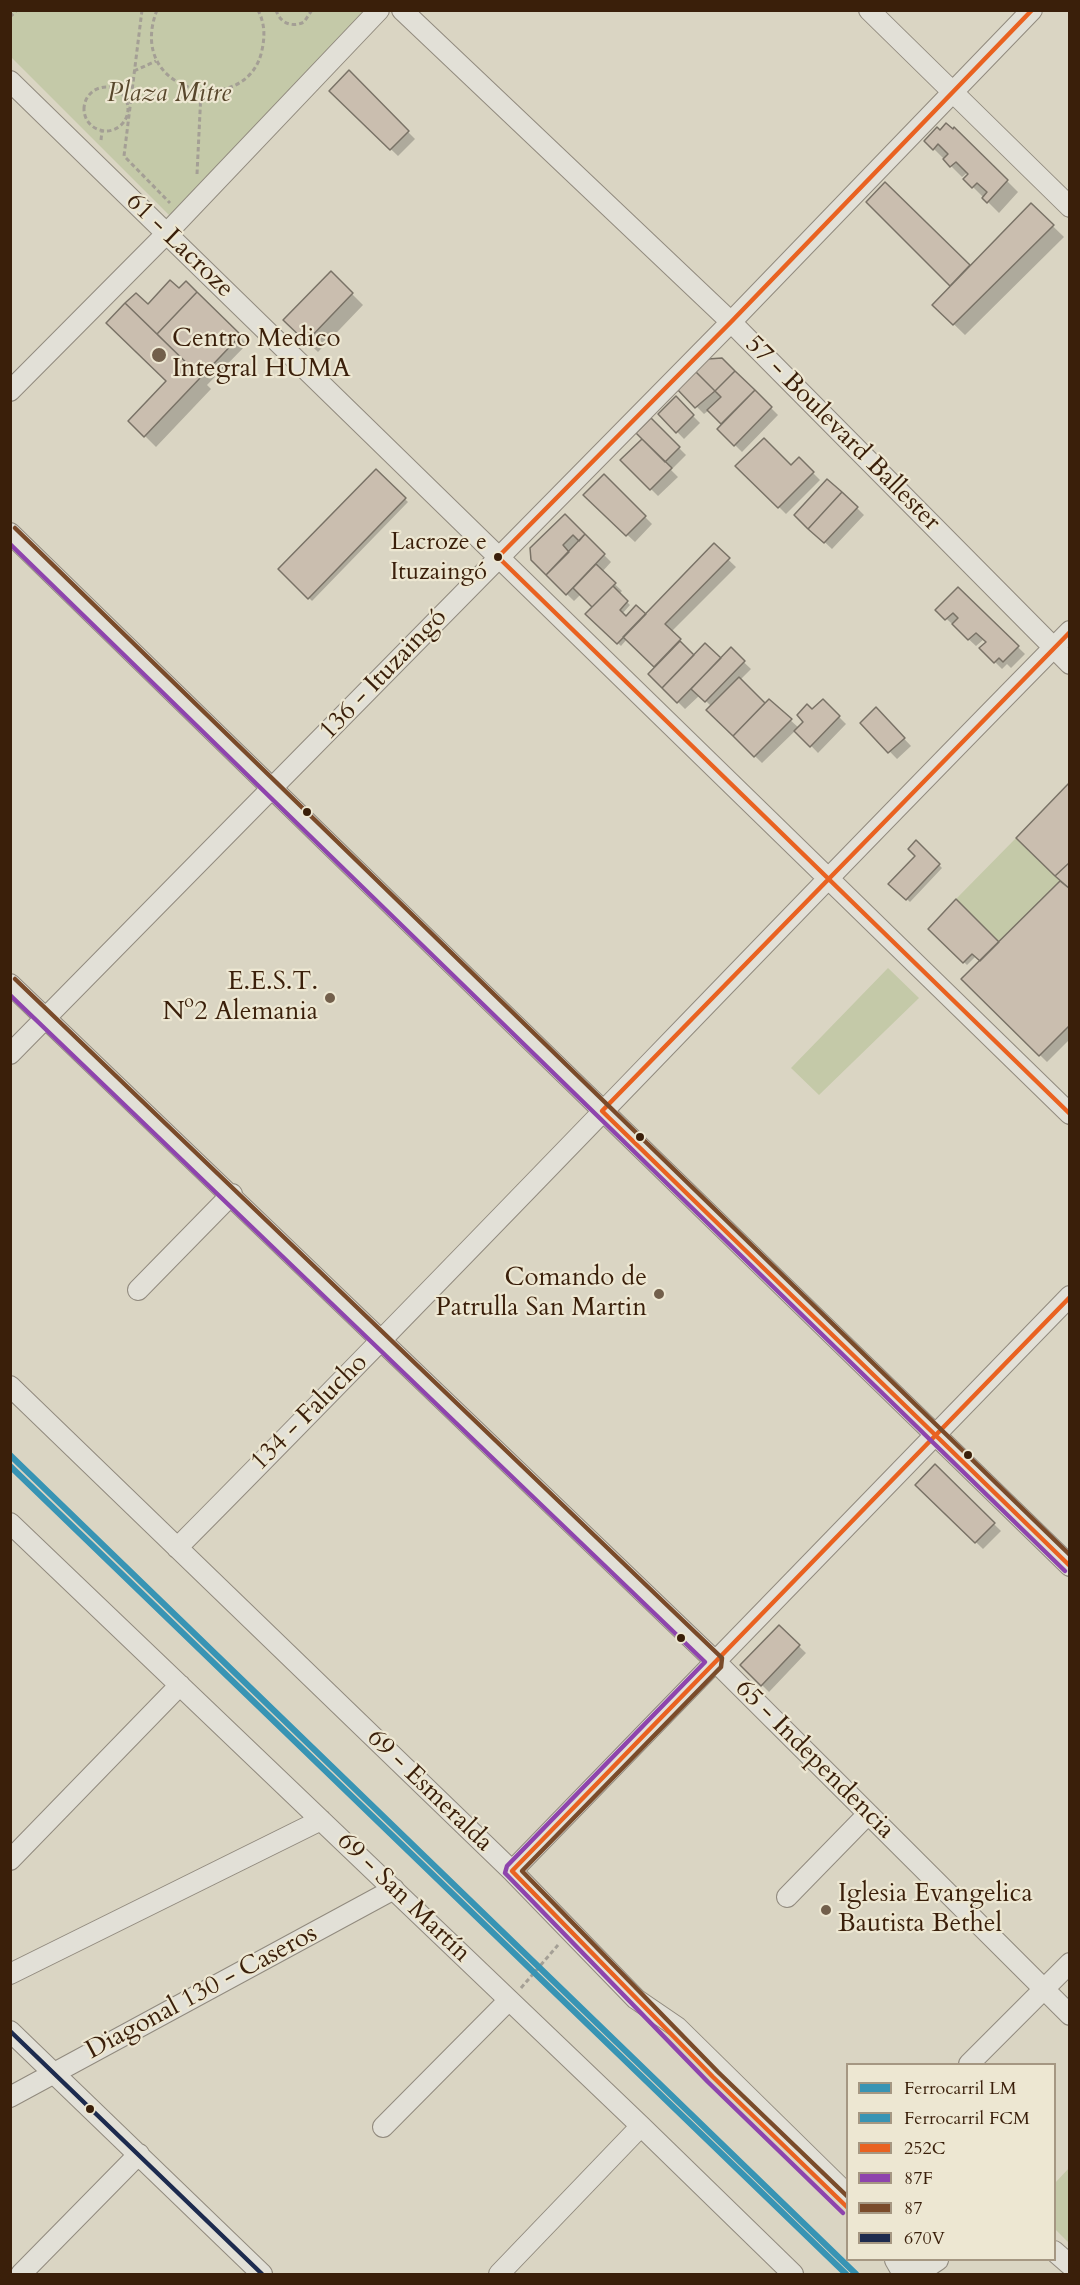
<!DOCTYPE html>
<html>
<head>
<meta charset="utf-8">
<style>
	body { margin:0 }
	#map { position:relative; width:1080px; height:2285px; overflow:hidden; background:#dad5c3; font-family:Cardo,serif }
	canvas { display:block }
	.frame { position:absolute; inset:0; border:12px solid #3a1f0a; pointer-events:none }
	.legend { position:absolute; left:846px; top:2063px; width:210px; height:198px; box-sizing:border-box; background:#ede7d2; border:2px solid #a59782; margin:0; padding:8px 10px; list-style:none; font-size:18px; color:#3a1f0a }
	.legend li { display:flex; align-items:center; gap:12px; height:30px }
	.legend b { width:30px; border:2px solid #a59782 }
</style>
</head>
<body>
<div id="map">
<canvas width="1080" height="2285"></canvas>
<div class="frame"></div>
<ul class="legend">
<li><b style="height:8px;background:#3894b4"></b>Ferrocarril LM</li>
<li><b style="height:8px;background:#3894b4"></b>Ferrocarril FCM</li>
<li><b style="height:8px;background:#e96221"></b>252C</li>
<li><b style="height:8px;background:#8e44ad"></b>87F</li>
<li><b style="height:8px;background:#7a4b2a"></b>87</li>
<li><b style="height:8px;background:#1d2b4f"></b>670V</li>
</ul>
</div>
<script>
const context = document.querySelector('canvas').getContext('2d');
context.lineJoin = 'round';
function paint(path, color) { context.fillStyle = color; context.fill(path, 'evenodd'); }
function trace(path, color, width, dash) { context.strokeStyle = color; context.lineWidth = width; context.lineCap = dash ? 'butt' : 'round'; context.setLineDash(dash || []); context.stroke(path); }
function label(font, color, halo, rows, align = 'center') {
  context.font = font + ' Cardo,serif'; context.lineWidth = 4.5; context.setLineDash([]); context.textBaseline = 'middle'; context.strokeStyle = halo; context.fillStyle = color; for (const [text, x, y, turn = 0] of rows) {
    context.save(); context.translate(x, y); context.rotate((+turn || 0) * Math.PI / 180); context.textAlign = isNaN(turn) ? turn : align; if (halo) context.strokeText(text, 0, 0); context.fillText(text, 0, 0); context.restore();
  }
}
paint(new Path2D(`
	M10 11H369L170 216 11 57Z
	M1016 838 1069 889V1025L1039 1056 961 979 999 942 956 899Z
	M888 968 919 998 819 1095 791 1068Z
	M1069 2168V2243L1054 2228 1055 2183Z`), '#c4c9a8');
paint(new Path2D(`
	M349 73 415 139 398 156 331 91Z
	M955 129 1018 192 999 213 965 179 970 174 968 172 962 177 926 141 940 132Z
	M885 184 970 267 1031 205 1064 237 965 335 934 305 952 286 868 201Z
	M331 273 363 305 318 352 285 320Z
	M186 283 247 344 207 385 211 389 156 447 130 421 168 381 108 323 136 295 148 306 179 290Z
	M722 359 778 415 742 452 719 429 723 425 709 410 704 414 679 389Z
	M676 399 700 423 684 439 660 414Z
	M651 420 686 455 671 470 678 477 658 496 622 460 644 439Z
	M799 459 820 480 786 514 738 466 791 467Z
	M376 471 408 502 312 601 280 569Z
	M604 476 652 524 635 542 585 495Z
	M857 508 864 515 832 549 796 515Z
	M565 516 611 562 602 572 622 591 619 594 630 605 622 614 626 618 646 616 714 546 736 567 671 632 694 657 721 660 731 650 751 669 740 680 765 705 769 701 799 728 823 701 846 724 818 753 796 730 762 763 708 710 711 706 700 695 685 709 650 674 656 667 627 639 621 646 587 614 594 607 581 594 574 601 532 560Z
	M958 589 1025 654 1011 668 1007 664 1002 669 981 648 988 642 984 639 976 646 937 610Z
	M876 709 911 746 897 759 862 723Z
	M1070 784V1039L1047 1062 963 979 981 960 976 956 967 965 930 929 999 944 1062 881Z
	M916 842 942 868 910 902 891 884 917 856Z
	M935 1466 1001 1531 983 1549 917 1485Z
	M779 1627 806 1653 769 1692 742 1665Z`), '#0003');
const building = new Path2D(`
	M349 70 409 131 390 150 329 91Z
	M946 123 953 129 954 127 1008 180 987 203 982 198 987 192 977 183 972 188 963 179 968 174 956 162 950 167 943 159 948 154 938 144 933 150 924 141 937 127 940 130Z
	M885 182 970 265 950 286 866 202Z
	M1031 203 1054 225 953 325 932 305Z
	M331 271 353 293 306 342 283 320Z
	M170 280 179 288 186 281 197 292 157 334 125 303 136 293 148 304Z
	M197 292 241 335 201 377 157 334Z
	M125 303 201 377 144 437 128 421 166 381 106 323Z
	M722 358 735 371 715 391 695 371 708 359Z
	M695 371 715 391 695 408 677 389Z
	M735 371 755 390 721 424 707 410 721 397 715 391Z
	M755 390 772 407 734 446 717 429Z
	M676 396 694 415 676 433 658 414Z
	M651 418 680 447 665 462 636 433Z
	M764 438 791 465 799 457 814 472 778 508 735 466Z
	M642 439 672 468 650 490 620 460Z
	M376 469 406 498 308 599 278 569Z
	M604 474 646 516 626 536 583 495Z
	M827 479 842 492 808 529 794 515Z
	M842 492 858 507 824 543 808 529Z
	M565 514 585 534 579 541 573 535 563 545 569 552 546 575 531 560 530 548Z
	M585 534 605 554 566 595 546 575Z
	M714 543 730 558 665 624 681 639 654 667 623 637Z
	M596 564 616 583 592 607 573 588Z
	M613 586 628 601 620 610 626 616 636 605 646 614 617 644 585 614Z
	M958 587 1019 646 1003 662 999 658 994 663 979 648 986 642 976 633 968 640 952 624 958 618 953 613 945 620 935 610Z
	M680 641 694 655 662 688 648 674Z
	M705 643 721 658 677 703 662 688Z
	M731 647 745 661 705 702 691 689Z
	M739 677 765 703 733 736 706 710Z
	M769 699 792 719 754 757 733 736Z
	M823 699 840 716 810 747 794 731 803 722 797 715 807 704 812 709Z
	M876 707 905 738 888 753 860 723Z
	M1070 782V862L1055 876 1016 838Z
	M916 840 940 864 906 900 888 884 915 856 908 849Z
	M1070 862V889L1055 876Z
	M1060 881 1070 889V1025L1039 1056 961 979Z
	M956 899 999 942 980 961 972 954 963 963 928 929Z
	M935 1464 995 1523 975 1543 915 1485Z
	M779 1625 800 1645 761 1686 740 1665Z`);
paint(building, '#cabeaf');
trace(building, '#797266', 1.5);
const minor = new Path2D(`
	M402 10 731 322 1070 664
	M869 10 1070 207
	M10 81 1070 1114
	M10 391 166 234 379 10
	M10 533 1070 1566
	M10 984 716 1662 1070 2015
	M10 1054 731 322 1032 10
	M138 1290 232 1194
	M10 1386 512 1871 636 1999 677 2027 848 2195
	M10 1523 641 2126 793 2274
	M177 1548C477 1246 770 935 1070 631
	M10 1860 180 1685
	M512 1871 1070 1296
	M787 1897 868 1814
	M10 1974 321 1820
	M10 2031 262 2274
	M969 2064 1070 1963
	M10 2097 394 1889
	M383 2127 509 2000
	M1054 2251 1070 2265
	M895 2260 903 2274
	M909 2260 923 2270 938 2260
	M21 2274 139 2154
	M499 2274 641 2126`);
trace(minor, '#918a7e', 22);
trace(new Path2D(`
	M142 10 124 156 170 203
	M157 10C124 95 248 120 262 50 265 36 265 24 258 10
	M276 10C280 23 292 28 304 22L312 10
	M10 17 17 10
	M134 71 156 61
	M84 109a22 22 0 1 1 44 0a22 22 0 1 1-44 0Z
	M101 140 102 131
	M197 174 201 92
	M521 1988 558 1945`), '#a49f95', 3, [4.5, 3]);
trace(minor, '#e2e0d7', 20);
trace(new Path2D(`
	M1032 10 731 322 498 557 1070 1114
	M1070 632 602 1111 1070 1566
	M848 2208 713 2077 512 1871 1070 1297`), '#e96221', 4.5);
trace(new Path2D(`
	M10 544 1065 1571
	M10 995 705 1662 507 1866 505 1873 708 2082 843 2213`), '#8e44ad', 4.5);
trace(new Path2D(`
	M15 528 1070 1555
	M15 979 722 1658 721 1667 522 1871 718 2072 848 2197`), '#7a4b2a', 4.5);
trace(new Path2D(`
	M10 2031 262 2274`), '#1d2b4f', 4.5);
trace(new Path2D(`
	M10 1455 856 2274`), '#3894b4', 6);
trace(new Path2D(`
	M10 1466 846 2274`), '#3894b4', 6);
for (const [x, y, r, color] of [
	[159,355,8,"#725f4b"],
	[498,557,5,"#3a1f0a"],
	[307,812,5,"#3a1f0a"],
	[330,998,6,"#725f4b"],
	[640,1137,5,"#3a1f0a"],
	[659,1294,6,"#725f4b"],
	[968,1455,5,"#3a1f0a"],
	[681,1638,5,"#3a1f0a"],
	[826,1910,6,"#725f4b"],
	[90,2109,5,"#3a1f0a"]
]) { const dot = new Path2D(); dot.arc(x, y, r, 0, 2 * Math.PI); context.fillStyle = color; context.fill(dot); trace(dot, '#ede7d2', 2); }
label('24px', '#3a1f0a', '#ede7d2', [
	["Lacroze e",487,543],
	["Ituzaingó",487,573]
], 'right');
label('italic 26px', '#58472c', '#ede7d2', [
	["Plaza Mitre",169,95]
]);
label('26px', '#3a1f0a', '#ede7d2', [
	["61 - Lacroze",179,246,44],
	["57 - Boulevard Ballester",842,434,45],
	["136 - Ituzaingó",384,675,-46],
	["134 - Falucho",310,1413,-45],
	["65 - Independencia",814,1760,45],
	["69 - Esmeralda",429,1791,44],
	["69 - San Martín",403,1898,44],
	["Diagonal 130 - Caseros",202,1993,-28]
]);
label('26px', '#3a1f0a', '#ede7d2', [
	["Centro Medico",172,340],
	["Integral HUMA",172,370],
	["E.E.S.T.",318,983,"right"],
	["Nº2 Alemania",318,1013,"right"],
	["Comando de",647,1279,"right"],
	["Patrulla San Martin",647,1309,"right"],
	["Iglesia Evangelica",838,1895],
	["Bautista Bethel",838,1925]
], 'left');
</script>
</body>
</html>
